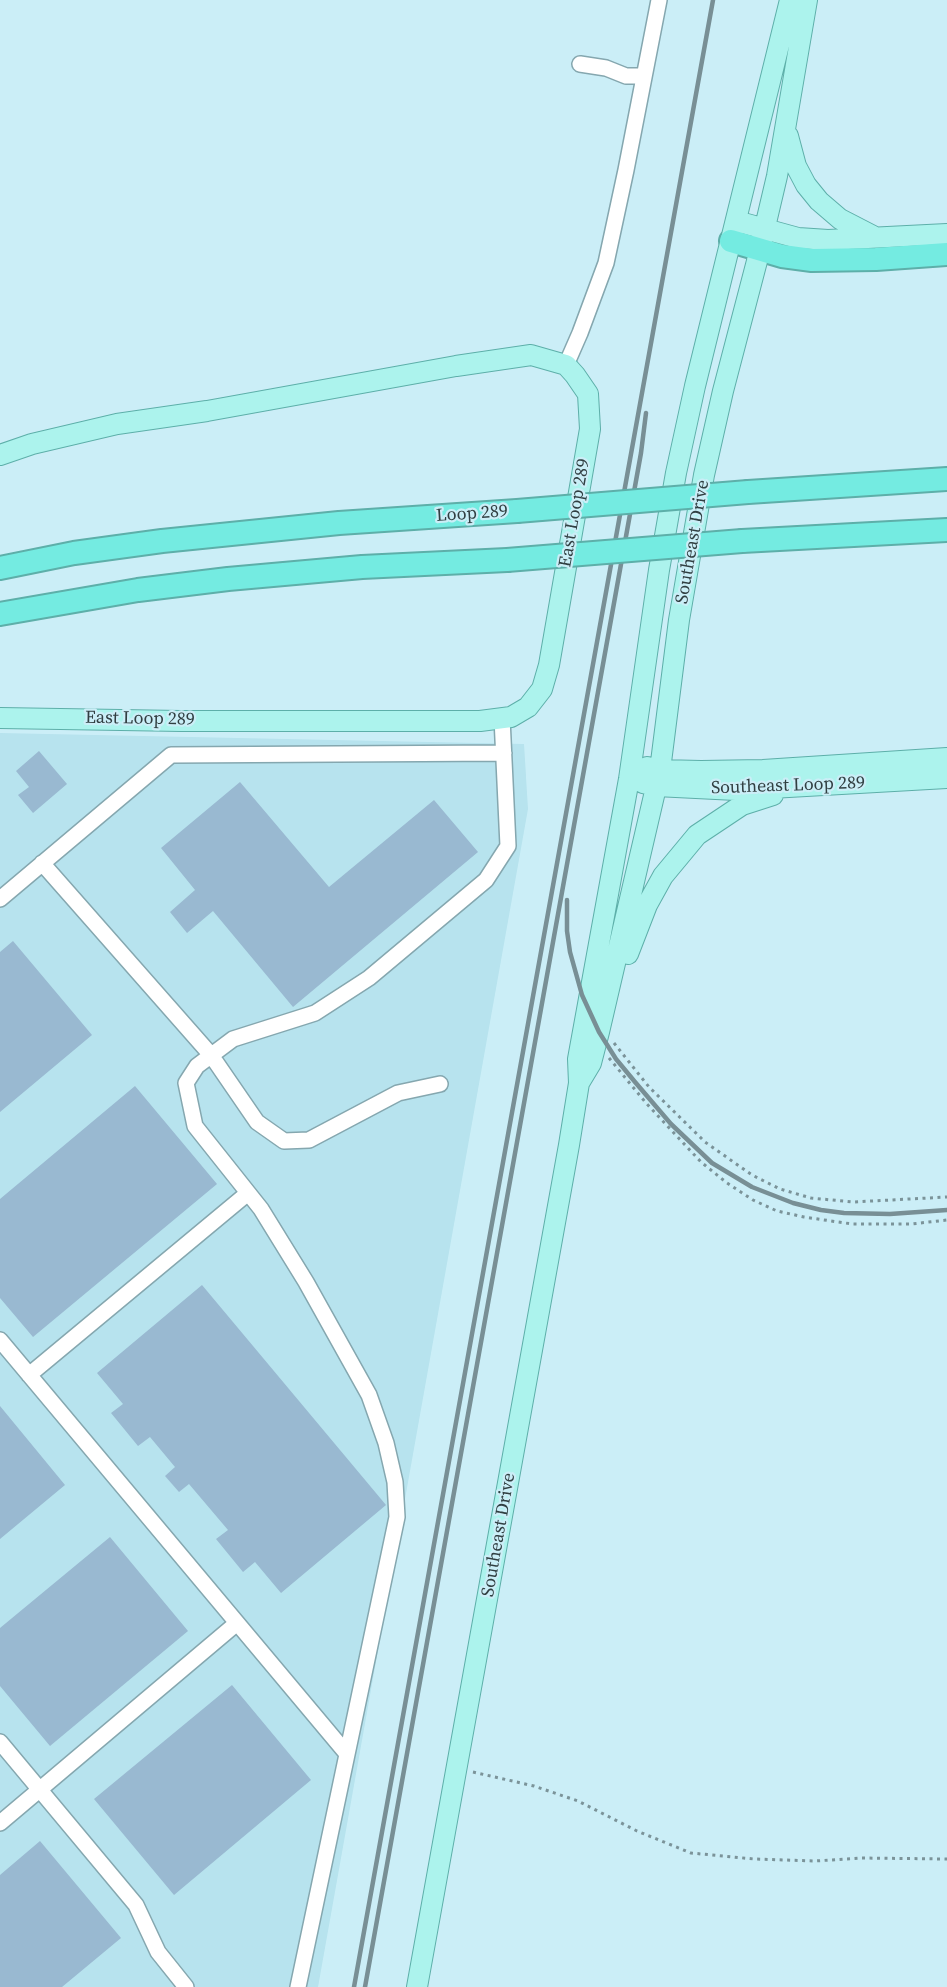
<!DOCTYPE html>
<html>
<head>
<meta charset="utf-8">
<style>
  body { margin:0 }
  canvas { display:block; background:#cbeef7 }
</style>
</head>
<body>
<canvas width="947" height="1987"></canvas>
<script>
const g = document.querySelector('canvas').getContext('2d');
g.lineJoin = 'round';
function fill(path, color) {
  g.fillStyle = color;
  g.fill(path, 'evenodd');
}
function poly(rows) {
  const path = new Path2D();
  for (const r of rows) {
    path.moveTo(r[0], r[1]);
    for (let i = 2; i < r.length; i += 2) path.lineTo(r[i], r[i + 1]);
  }
  return path;
}
function stroke(path, color, width, dash) {
  g.strokeStyle = color;
  g.lineWidth = width;
  g.lineCap = dash ? 'butt' : 'round';
  g.setLineDash(dash || []);
  g.stroke(path);
}
function drawText(font, color, halo, rows, align = 'center') {
  g.font = font + ' "Source Serif 4",serif';
  g.lineWidth = 4.5;
  g.setLineDash([]);
  g.textBaseline = 'middle';
  g.strokeStyle = halo;
  g.fillStyle = color;
  for (const [text, x, y, turn = 0] of rows) {
    g.save();
    g.translate(x, y);
    g.rotate((+turn || 0) * Math.PI / 180);
    g.textAlign = isNaN(turn) ? turn : align;
    if (halo) g.strokeText(text, 0, 0);
    g.fillText(text, 0, 0);
    g.restore();
  }
}
fill(poly([
  [0,733,524,744,528,809,318,1987,0,1987]
]), '#b7e3ee');
fill(poly([
  [39,751,67,784,33,813,18,795,29,787,16,771],
  [240,782,329,887,434,800,478,852,293,1007,213,911,187,933,170,912,195,890,161,848],
  [13,941,92,1035,0,1112,0,952],
  [135,1086,217,1184,33,1337,0,1298,0,1199],
  [202,1285,386,1505,281,1593,255,1562,243,1572,216,1539,228,1530,189,1484,179,1492,165,1476,175,1467,150,1437,138,1446,111,1413,123,1404,97,1373],
  [0,1406,65,1485,0,1539],
  [110,1537,188,1631,50,1746,0,1686,0,1628],
  [232,1685,311,1780,174,1895,94,1799],
  [40,1841,121,1938,62,1987,0,1987,0,1875]
]), '#99b9d1');
const minor = poly([
  [580,64,606,68,626,76,644,76],
  [566,365,580,333,606,263,626,170,659,0],
  [42,863,211,1055,257,1122,284,1141,309,1140,398,1093,440,1084],
  [0,899,171,755,504,753],
  [0,1340,347,1754],
  [29,1375,248,1193],
  [0,1742,136,1905,158,1952,186,1987],
  [0,1823,237,1623],
  [298,1987,397,1517,395,1482,386,1443,369,1395,306,1282,261,1209,195,1126,186,1083,197,1066,233,1039,315,1013,369,978,486,880,508,846,502,718]
]);
const major = poly([
  [788,136,796,166,806,185,819,201,840,219,873,236],
  [736,221,798,238,828,240,947,234],
  [0,455,32,444,117,424,207,411,456,366,531,355,566,365,575,375,588,394,590,429,549,665,542,689,528,707,511,717,480,721,181,721,0,718],
  [647,767,660,770,701,771,763,770,947,758],
  [643,783,656,786,736,790,947,778],
  [628,954,647,905,663,876,697,835,742,805,773,795],
  [579,1083,591,1063,599,1032,660,770,679,620,704,475,723,391,757,261,777,176,807,0],
  [417,1987,569,1145,579,1083,578,1059,629,779,659,570,676,473,695,386,790,0]
]);
const highway = poly([
  [731,241,782,256,812,260,876,259,947,254],
  [748,492,947,479],
  [742,541,947,530],
  [0,568,74,553,162,541,339,523,517,511],
  [0,614,138,590,228,579,362,567,507,560]
]);
stroke(minor, '#85a7af', 18);
stroke(major, '#5dafa9', 22);
stroke(highway, '#5dafa9', 26);
stroke(poly([
  [614,1043,649,1087,705,1142,752,1175,780,1189,811,1198,853,1202,947,1197],
  [609,1058,646,1103,701,1162,727,1183,753,1200,777,1211,804,1217,852,1224,911,1224,947,1220],
  [473,1772,534,1786,578,1801,637,1831,691,1853,754,1859,815,1861,861,1858,947,1859]
]), '#7b9399', 3, [3, 4.5]);
stroke(minor, '#fff', 15);
stroke(major, '#acf3ed', 20);
stroke(highway, '#74ebe1', 22);
stroke(poly([
  [567,900,567,931,570,952,582,995,599,1032,616,1059,635,1082,671,1124,712,1163,752,1187,793,1203,821,1210,844,1213,890,1214,947,1210],
  [354,1987,713,0],
  [365,1987,641,453,646,413]
]), '#788f95', 4.5);
const highwayBridge = poly([
  [517,511,748,492],
  [507,560,742,541]
]);
stroke(highwayBridge, '#5dafa9', 26, []);
stroke(highwayBridge, '#74ebe1', 22);
drawText('18px', '#313f42', '#cbeef7', [
  ["East Loop 289",575,513,-80],
  ["Loop 289",472,514,-4],
  ["Southeast Drive",693,542,-80],
  ["East Loop 289",140,719,1],
  ["Southeast Loop 289",788,786,-2],
  ["Southeast Drive",499,1535,-80]
]);
</script>
</body>
</html>
